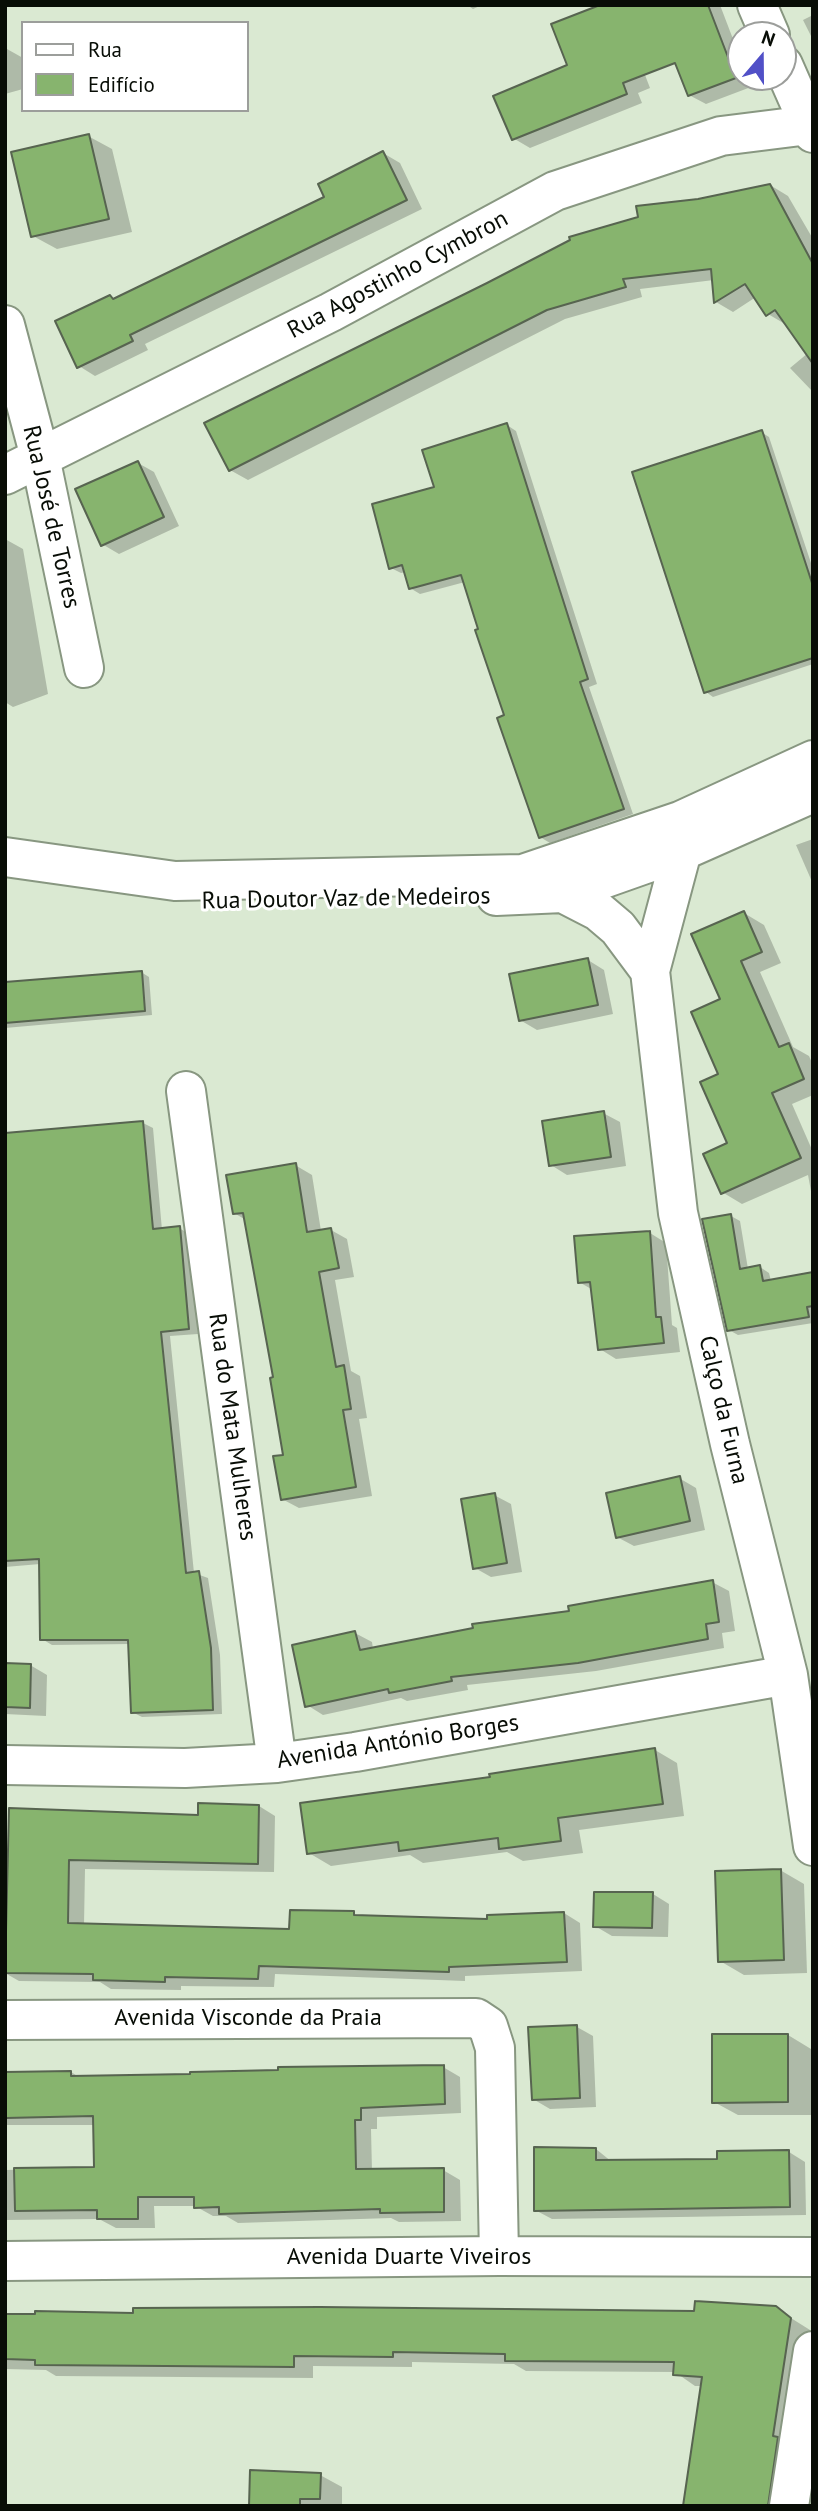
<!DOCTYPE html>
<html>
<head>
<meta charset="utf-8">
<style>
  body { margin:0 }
  #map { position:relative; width:818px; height:2511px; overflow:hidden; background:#dae9d2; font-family:"PT Sans",sans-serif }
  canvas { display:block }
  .frame { position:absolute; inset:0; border:7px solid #080d06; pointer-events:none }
  .legend { position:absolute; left:21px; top:21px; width:228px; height:91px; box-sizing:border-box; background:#fff; border:2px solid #9c9e9b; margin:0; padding:9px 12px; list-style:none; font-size:21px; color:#080d06 }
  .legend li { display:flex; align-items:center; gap:14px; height:35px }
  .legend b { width:35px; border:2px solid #9c9e9b }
  .north { position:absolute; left:727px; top:21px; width:70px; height:70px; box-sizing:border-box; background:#fff; border:2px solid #9c9e9b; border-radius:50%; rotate:20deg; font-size:19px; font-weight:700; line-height:28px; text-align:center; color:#080d06 }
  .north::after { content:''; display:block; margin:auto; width:24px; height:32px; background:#5150c7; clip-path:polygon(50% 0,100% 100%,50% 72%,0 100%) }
</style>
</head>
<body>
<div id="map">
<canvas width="818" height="2511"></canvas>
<div class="frame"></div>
<ul class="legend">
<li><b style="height:9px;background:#fff"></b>Rua</li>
<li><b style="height:19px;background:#87b46e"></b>Edifício</li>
</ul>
<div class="north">N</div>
</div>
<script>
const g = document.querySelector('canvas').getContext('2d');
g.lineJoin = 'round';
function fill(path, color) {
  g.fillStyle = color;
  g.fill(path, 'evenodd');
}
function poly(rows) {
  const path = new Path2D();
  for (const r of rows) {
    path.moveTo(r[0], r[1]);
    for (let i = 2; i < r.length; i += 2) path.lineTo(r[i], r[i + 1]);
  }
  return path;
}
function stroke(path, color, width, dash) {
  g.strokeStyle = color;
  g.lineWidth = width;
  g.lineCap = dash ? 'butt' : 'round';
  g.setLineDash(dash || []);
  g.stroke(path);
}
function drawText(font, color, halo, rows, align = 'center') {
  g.font = font + ' "PT Sans",sans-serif';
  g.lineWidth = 6;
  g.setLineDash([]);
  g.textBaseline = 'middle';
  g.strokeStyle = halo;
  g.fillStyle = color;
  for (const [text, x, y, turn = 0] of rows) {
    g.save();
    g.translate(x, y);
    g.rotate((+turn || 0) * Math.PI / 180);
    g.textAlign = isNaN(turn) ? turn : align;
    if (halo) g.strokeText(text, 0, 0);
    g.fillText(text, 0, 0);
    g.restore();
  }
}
fill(poly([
  [467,5,482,5,473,9],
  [656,5,720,5,741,60,741,77,748,77,751,87,706,104,689,95,678,65,674,63],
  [622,15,650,88,638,93,642,103,530,148,513,138,569,66],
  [813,15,813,40,803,20],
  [7,49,23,58,23,89,5,94],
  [88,136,112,149,132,232,57,249,33,236],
  [383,153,400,163,422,209,145,344,148,350,95,376,79,366,110,297,116,300,327,197],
  [770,185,788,196,813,239,813,392,790,368,808,353,785,324,768,314,756,297,733,312,716,302,714,280,640,289,642,297,565,319,248,480,230,470,698,200],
  [507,425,516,431,597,684,589,687,633,814,550,843,540,837,465,582,420,594,410,588,406,572,401,573,391,568,436,489],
  [761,432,769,437,813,569,813,664,713,697,706,692],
  [138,463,154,472,179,526,119,554,102,544],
  [5,539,23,549,48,694,13,707,5,702],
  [813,839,813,884,796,845],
  [744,913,764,925,781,963,760,972,793,1047,809,1056,813,1065,813,1095,792,1104,813,1152,813,1202,808,1175,742,1204,722,1192,729,1144,721,1074,722,1000],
  [588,960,604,970,613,1014,537,1030,520,1020],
  [141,972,149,977,152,1015,5,1028,5,984],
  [603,1113,620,1122,626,1166,567,1175,551,1165],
  [143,1123,153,1128,162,1230,179,1228,189,1234,198,1334,170,1336,194,1573,208,1578,220,1655,222,1714,142,1717,132,1712,130,1644,52,1645,42,1639,40,1564,5,1567,5,1135],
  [295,1165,312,1175,321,1231,331,1230,347,1239,354,1277,335,1280,351,1371,360,1376,367,1418,359,1419,372,1496,299,1508,282,1499,285,1456,275,1379,246,1220,234,1213],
  [731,1216,740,1221,748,1269,760,1267,769,1273,771,1281,813,1274,813,1323,738,1335,729,1330],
  [650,1233,666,1243,672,1325,677,1328,680,1352,616,1359,600,1349,593,1290,579,1282],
  [679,1478,696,1488,705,1530,634,1546,617,1537],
  [494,1495,511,1504,522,1572,491,1577,475,1568],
  [712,1582,729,1591,735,1631,722,1633,724,1648,596,1671,467,1685,468,1690,407,1701,401,1698,323,1715,307,1705,355,1633,372,1642,373,1649,571,1612],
  [5,1665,30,1665,47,1675,46,1716,5,1714],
  [655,1750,677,1763,684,1816,579,1830,583,1853,523,1861,507,1852,423,1863,410,1855,331,1866,309,1853,492,1779],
  [259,1806,275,1816,274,1872,85,1869,84,1925,291,1931,353,1913,361,1917,489,1921,564,1913,580,1923,582,1971,465,1976,465,1981,275,1974,274,1987,181,1986,181,1990,111,1989,100,1982,19,1981,5,1973,10,1810,200,1817],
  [780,1870,804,1884,807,1973,744,1975,720,1961],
  [653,1894,669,1904,668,1937,612,1936,595,1926],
  [577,2027,593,2036,596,2107,550,2109,533,2099],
  [788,2035,811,2049,812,2115,738,2115,714,2102],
  [443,2067,460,2077,461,2113,377,2117,377,2129,371,2129,372,2171,443,2170,460,2180,461,2221,399,2222,391,2218,238,2223,226,2216,213,2216,195,2206,154,2206,155,2228,116,2228,99,2219,5,2220,5,2170,96,2168,95,2125,5,2125,5,2074,71,2072,79,2077],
  [596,2149,612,2162,719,2161,789,2152,805,2162,806,2215,552,2219,535,2210],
  [775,2308,810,2330,788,2506,685,2506,703,2386,695,2386,675,2372,526,2371,514,2364,412,2362,412,2367,313,2366,313,2378,56,2376,46,2370,5,2369,5,2315,696,2312],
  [320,2475,342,2487,342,2506,251,2506]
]), '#0003');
const building = poly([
  [600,5,708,5,736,78,688,96,675,63,623,83,627,94,512,140,493,96,567,65,551,24,600,5],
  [89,134,109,219,31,237,11,152,89,134],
  [383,151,407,200,130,335,133,341,77,368,55,321,110,295,113,299,324,197,318,184,383,151],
  [770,184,813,264,813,364,775,310,766,316,745,284,714,303,711,269,623,279,626,287,547,310,229,471,204,423,487,283,570,240,569,237,638,217,636,206,698,199,770,184],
  [507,423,588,679,580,682,624,809,539,838,497,718,504,715,475,630,478,629,461,575,409,589,402,565,389,569,372,504,434,487,422,450,507,423],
  [762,430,813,586,813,658,704,693,632,472,762,430],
  [138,461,164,517,101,546,75,489,138,461],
  [744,911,762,952,741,961,779,1047,789,1043,804,1079,772,1093,801,1158,721,1194,703,1154,727,1143,700,1082,718,1074,691,1012,720,999,691,934,744,911],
  [588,958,598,1005,519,1021,509,974,588,958],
  [142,971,145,1011,5,1023,5,982,142,971],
  [604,1111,611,1157,549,1166,542,1121,604,1111],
  [143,1121,153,1229,180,1226,189,1329,161,1332,186,1573,199,1571,211,1648,213,1710,131,1713,128,1640,40,1640,39,1559,5,1561,5,1133,143,1121],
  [296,1163,307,1232,331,1228,339,1268,319,1272,336,1367,344,1365,351,1409,343,1410,356,1487,281,1500,273,1456,283,1455,270,1378,273,1377,243,1213,233,1214,226,1175,296,1163],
  [731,1214,740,1269,760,1265,763,1281,813,1272,813,1306,807,1307,809,1317,727,1331,702,1219,731,1214],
  [650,1231,656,1317,661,1317,664,1343,598,1350,590,1282,578,1283,574,1236,650,1231],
  [680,1476,690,1521,616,1538,606,1493,680,1476],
  [495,1493,507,1563,473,1569,461,1499,495,1493],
  [713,1580,719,1622,706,1624,708,1639,578,1663,451,1677,452,1681,389,1693,388,1689,305,1707,292,1645,355,1631,360,1650,473,1628,472,1624,569,1611,568,1606,713,1580],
  [5,1663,31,1664,30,1708,5,1707,5,1663],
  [655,1748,663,1804,558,1818,561,1841,499,1849,498,1838,399,1851,398,1842,307,1854,300,1803,490,1777,489,1774,655,1748],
  [198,1803,259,1805,258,1864,69,1860,68,1923,289,1929,290,1910,354,1911,354,1915,487,1919,487,1915,564,1912,567,1962,449,1967,449,1972,259,1966,258,1979,165,1977,165,1982,93,1980,93,1974,5,1973,9,1808,198,1815,198,1803],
  [781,1869,784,1960,718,1962,715,1871,781,1869],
  [594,1892,653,1892,652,1928,593,1927,594,1892],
  [577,2025,580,2098,532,2100,528,2027,577,2025],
  [712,2034,788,2034,788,2102,712,2103,712,2034],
  [444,2065,445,2104,361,2108,361,2120,355,2120,356,2169,444,2168,444,2212,380,2213,380,2209,219,2214,219,2207,194,2208,194,2197,138,2197,138,2219,97,2219,97,2210,15,2211,14,2168,94,2167,93,2116,6,2118,5,2072,71,2071,71,2076,190,2074,190,2072,278,2070,278,2067,444,2065],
  [534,2147,596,2148,596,2160,717,2159,717,2151,789,2150,790,2207,534,2211,534,2147],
  [695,2301,776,2306,791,2318,773,2436,778,2437,768,2506,683,2506,702,2377,673,2375,674,2362,505,2361,505,2354,393,2352,393,2357,294,2356,294,2367,35,2365,35,2360,5,2359,5,2314,35,2314,35,2311,133,2313,133,2308,320,2307,694,2311,695,2301],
  [250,2470,321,2473,320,2499,300,2499,300,2506,249,2506,250,2470]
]);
fill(building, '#87b46e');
stroke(building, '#576450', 2);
const minor = poly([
  [757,5,770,35],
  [783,65,813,133],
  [5,325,40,457,84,668],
  [5,475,331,312,555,191,721,136,809,125],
  [682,851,650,971,678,1213,730,1444,788,1675,813,1846],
  [5,857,175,881,523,874,680,821,813,760],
  [563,893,598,911,618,928,650,971],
  [496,896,563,893,682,851,813,793],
  [186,1091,277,1763],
  [5,1765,185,1768,277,1763,355,1752,788,1675],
  [5,2020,476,2018,488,2026,495,2048,499,2256],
  [5,2261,499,2256,813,2257],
  [789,2506,813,2351]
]);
stroke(minor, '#889781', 42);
stroke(minor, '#fff', 38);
drawText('24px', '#080d06', '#fff', [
  ["Rua Agostinho Cymbron",398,275,-28],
  ["Rua José de Torres",51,517,77],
  ["Rua Doutor Vaz de Medeiros",346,899,-1],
  ["Calço da Furna",723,1410,77],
  ["Rua do Mata Mulheres",232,1427,82],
  ["Avenida António Borges",398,1742,-9],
  ["Avenida Visconde da Praia",248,2018],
  ["Avenida Duarte Viveiros",409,2257]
]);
</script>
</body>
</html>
